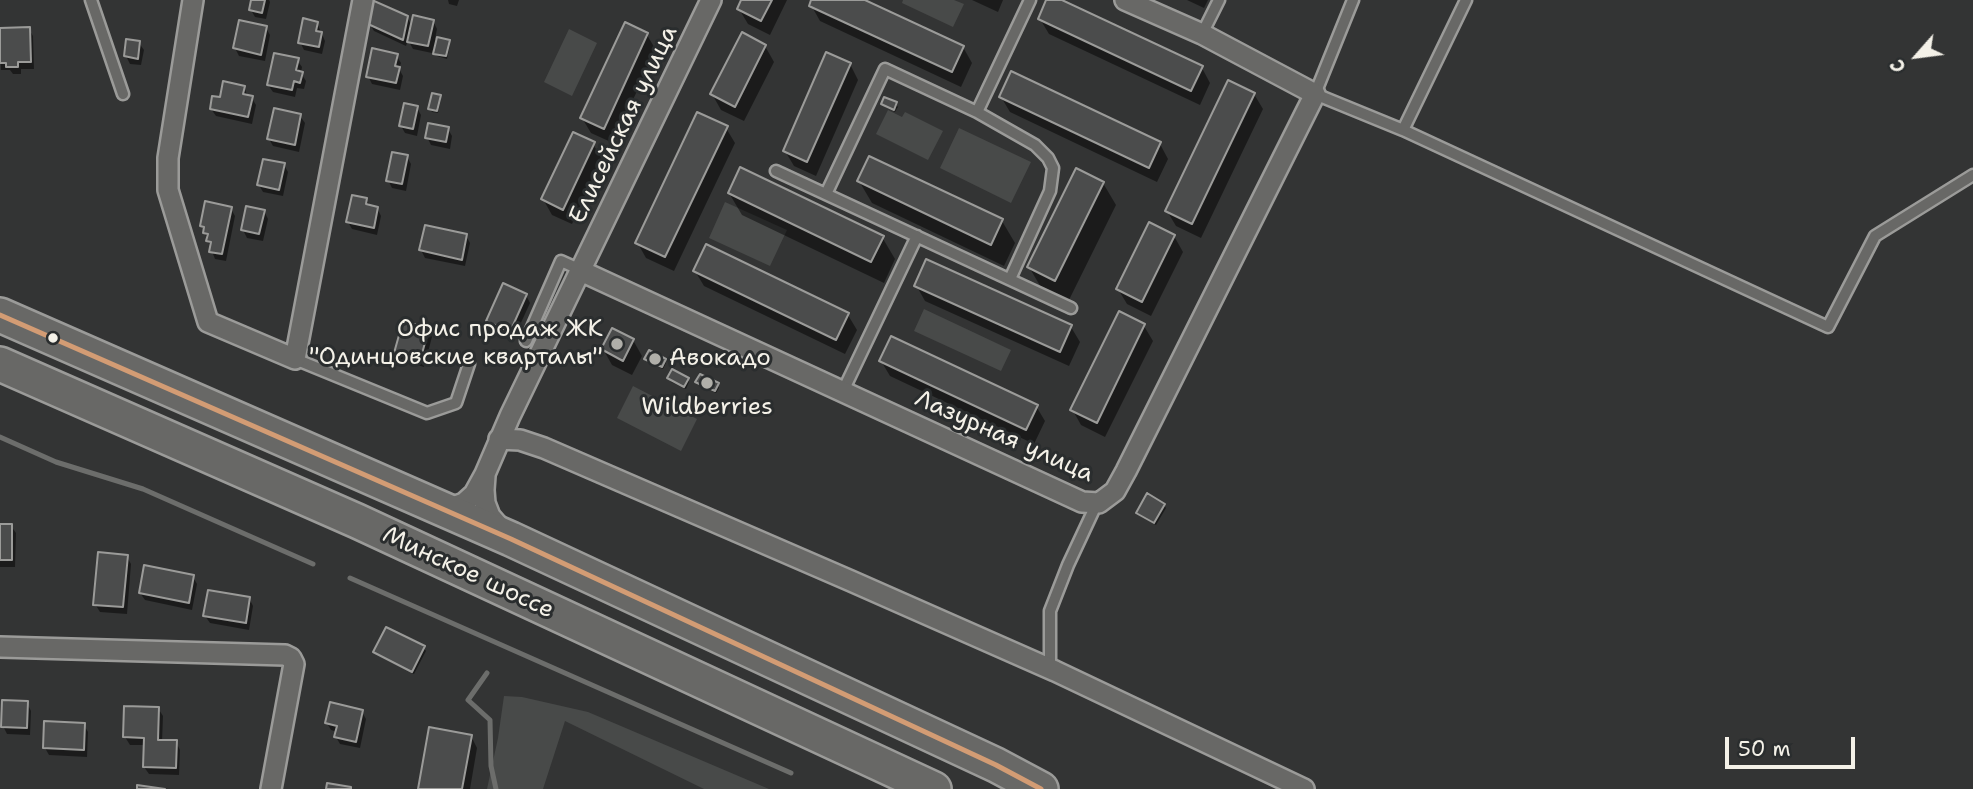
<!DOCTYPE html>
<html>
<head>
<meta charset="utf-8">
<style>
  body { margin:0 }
  #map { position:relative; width:1973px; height:789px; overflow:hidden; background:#333434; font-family:"Shantell Sans",sans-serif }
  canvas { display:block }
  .north { position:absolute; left:1882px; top:21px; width:70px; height:70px; -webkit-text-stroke:5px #2a2d2e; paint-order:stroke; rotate:242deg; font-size:19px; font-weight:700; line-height:28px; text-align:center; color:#f4f1e8 }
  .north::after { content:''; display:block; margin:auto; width:24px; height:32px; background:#f4f1e8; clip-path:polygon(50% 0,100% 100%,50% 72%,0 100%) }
  .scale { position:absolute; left:1725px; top:737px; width:130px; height:32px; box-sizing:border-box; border:4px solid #f4f1e8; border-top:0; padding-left:9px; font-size:21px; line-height:24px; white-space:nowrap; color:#f4f1e8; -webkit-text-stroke:5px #2a2d2e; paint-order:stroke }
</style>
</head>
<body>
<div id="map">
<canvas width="1973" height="789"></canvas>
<div class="north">С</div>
<div class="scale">50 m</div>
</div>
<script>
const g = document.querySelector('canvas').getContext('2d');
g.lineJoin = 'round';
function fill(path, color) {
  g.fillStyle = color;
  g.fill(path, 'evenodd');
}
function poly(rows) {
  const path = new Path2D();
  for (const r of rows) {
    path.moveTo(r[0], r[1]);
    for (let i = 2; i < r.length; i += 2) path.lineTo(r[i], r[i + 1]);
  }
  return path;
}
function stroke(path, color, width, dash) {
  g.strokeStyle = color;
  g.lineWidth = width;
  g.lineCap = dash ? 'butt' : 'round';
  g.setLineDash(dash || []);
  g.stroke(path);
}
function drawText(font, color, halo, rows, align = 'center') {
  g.font = font + ' "Shantell Sans",sans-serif';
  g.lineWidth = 6;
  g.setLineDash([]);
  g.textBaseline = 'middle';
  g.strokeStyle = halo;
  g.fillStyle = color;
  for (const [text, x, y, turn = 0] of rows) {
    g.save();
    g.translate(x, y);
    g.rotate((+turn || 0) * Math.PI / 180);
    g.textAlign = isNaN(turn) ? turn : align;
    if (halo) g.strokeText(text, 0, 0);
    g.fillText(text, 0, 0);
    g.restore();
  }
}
fill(poly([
  [903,0,954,0,964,4,953,27,902,3],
  [569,29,597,43,572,96,544,82],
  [888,110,902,117,905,112,943,131,928,160,876,134],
  [959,128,1031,162,1011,203,940,168],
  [725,202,787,230,770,266,709,238],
  [924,309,1011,350,1001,371,914,331],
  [633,386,697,419,681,451,617,418],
  [504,696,522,697,588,712,769,789,704,789,565,721,543,789,487,789,498,738]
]), '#484a49');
fill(poly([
  [253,0,269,0,270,2,266,19,255,17,251,10],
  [448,0,459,0,457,6,449,4],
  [743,0,787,0,770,35,748,24,739,9],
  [813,0,861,0,963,47,972,63,961,87,820,21,811,5],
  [972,0,1003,0,998,12],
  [1048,0,1058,0,1202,68,1210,83,1200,105,1049,34,1040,19],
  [1187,0,1208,0,1204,8],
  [407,17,412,26,433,21,437,29,435,39,448,42,450,45,447,59,437,56,433,49,432,53,413,49,408,40,406,46,374,31,369,23],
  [317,23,325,41,322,54,304,50,300,42],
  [266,28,270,35,265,61,239,56,235,48],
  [0,29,29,29,33,36,34,69,21,69,21,74,13,74,10,70,1,70],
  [647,35,656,50,613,143,591,133,582,118],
  [139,43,144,50,141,65,130,64,126,56],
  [765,46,774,62,744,121,721,110,712,94],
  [396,55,401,63,399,69,403,76,400,90,372,84,368,76],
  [297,60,302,67,301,73,306,81,304,89,297,88,295,97,273,92,268,85],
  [850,64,858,80,816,176,794,166,785,151],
  [244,87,248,97,251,97,256,105,252,124,216,116,211,109,221,100],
  [1254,94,1263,109,1201,238,1176,226,1167,211],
  [440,96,441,99,438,113,432,112,430,109],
  [1001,97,1160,144,1168,159,1157,182,1010,112],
  [883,104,896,104,898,107,895,112,885,107],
  [417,108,421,115,417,136,405,133,401,126],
  [300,116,305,123,299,152,273,146,269,139],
  [726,128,735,143,674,271,646,258,637,242],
  [448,129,452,136,450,149,431,145,427,137],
  [593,144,602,159,572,224,552,215,543,199],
  [407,157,411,164,406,191,392,188,388,180],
  [284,165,288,172,283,196,263,192,259,185],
  [859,181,1002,221,1015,243,1004,266,872,203],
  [1103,183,1116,205,1068,302,1042,289,1029,267],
  [729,193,882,237,895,259,884,283,742,215],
  [366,199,371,207,377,208,381,216,377,235,352,229,348,222],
  [231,209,235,216,226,261,215,259,202,226],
  [264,211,268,219,263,241,247,238,243,230],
  [466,236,470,243,465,266,425,258,421,250],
  [1174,236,1183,252,1151,316,1127,304,1118,289],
  [695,271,848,315,857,330,845,354,704,286],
  [916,285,1071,327,1080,342,1069,366,925,301],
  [526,295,530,303,514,338,492,328,488,321],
  [1144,326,1153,341,1105,437,1081,425,1072,409],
  [428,329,432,337,424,367,400,360,396,353],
  [633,340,642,356,632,375,612,365,603,349],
  [646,359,665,360,666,363,663,369,648,362],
  [881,361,1036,406,1045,421,1034,444,890,376],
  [669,378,688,379,689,382,686,389,671,382],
  [697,382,717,384,719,388,716,393,699,385],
  [1164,505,1166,508,1156,525,1140,516,1138,513],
  [0,526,11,526,16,533,15,567,0,567],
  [127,557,131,564,127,614,100,612,95,604],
  [193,577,197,584,192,610,145,600,140,593],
  [249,598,253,606,249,630,210,623,205,616],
  [424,648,426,651,414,674,377,655,375,652],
  [27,703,31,711,30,735,7,734,3,726],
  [158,708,163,716,162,742,176,742,180,750,179,775,149,774,144,767,145,745,130,745,125,737],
  [362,712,366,719,360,748,340,744,336,737,337,732,331,730,327,723],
  [84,725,88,732,87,757,49,755,45,748],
  [471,736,477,748,470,789,419,789]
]), '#0007');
stroke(poly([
  [0,437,56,462,143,489,313,564],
  [350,578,791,773],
  [487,673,468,700,490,720,491,766,496,789]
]), '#6c6d6b', 5);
const building = poly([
  [251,0,265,0,262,13,249,10,251,0],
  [372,0,408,16,403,40,368,24,372,0],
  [741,0,772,0,761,21,737,9,741,0],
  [811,0,865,0,964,46,952,72,809,6,811,0],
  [1046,0,1062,0,1203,66,1191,91,1038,19,1046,0],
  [413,15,434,20,428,46,407,42,413,15],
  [303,18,318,22,316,31,322,32,319,47,298,43,303,18],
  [239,20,267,26,261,55,233,48,239,20],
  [625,22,648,33,604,129,580,118,625,22],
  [30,27,31,62,18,62,18,67,6,67,6,63,0,63,0,28,30,27],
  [742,32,766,45,735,107,710,94,742,32],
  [437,37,450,40,446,56,433,54,437,37],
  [126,39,140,41,138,59,124,56,126,39],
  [372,48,398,54,395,66,400,67,396,83,366,77,372,48],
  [826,52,851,63,807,162,783,151,826,52],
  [274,53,299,58,296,70,303,72,300,83,294,81,292,90,267,85,274,53],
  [1011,71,1161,142,1149,168,999,97,1011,71],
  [1228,80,1255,93,1192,224,1165,211,1228,80],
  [223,81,245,86,243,94,253,96,248,117,210,109,212,96,220,97,223,81],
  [432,93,441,95,437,111,428,109,432,93],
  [884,97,897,102,894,110,881,104,884,97],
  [404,103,418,106,413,129,399,126,404,103],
  [274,108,301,114,295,145,267,139,274,108],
  [697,112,728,126,665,257,635,243,697,112],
  [428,123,449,127,446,142,425,138,428,123],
  [573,132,595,142,563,210,541,199,573,132],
  [392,152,408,155,402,184,386,181,392,152],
  [869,156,1003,219,991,245,857,181,869,156],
  [263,159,285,163,279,190,257,185,263,159],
  [740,167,884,236,871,262,728,193,740,167],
  [1076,168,1104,182,1055,281,1027,267,1076,168],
  [352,195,367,198,366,204,378,207,374,228,346,222,352,195],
  [205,201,232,207,222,254,209,252,211,242,206,241,208,234,203,233,204,227,200,226,205,201],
  [246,206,265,210,259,234,241,230,246,206],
  [1149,222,1175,235,1142,302,1116,289,1149,222],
  [425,225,467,234,462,260,419,250,425,225],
  [706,244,849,313,836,340,693,271,706,244],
  [926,259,1072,325,1060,352,914,286,926,259],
  [503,283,527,294,510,332,486,321,503,283],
  [1119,311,1145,324,1097,423,1070,410,1119,311],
  [403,321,429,328,420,361,394,353,403,321],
  [612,328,634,339,623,361,601,349,612,328],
  [891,336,1038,405,1026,430,879,361,891,336],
  [649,350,666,359,662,367,644,359,649,350],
  [672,369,689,378,684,387,667,378,672,369],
  [700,374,719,383,715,391,695,382,700,374],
  [1147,493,1165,504,1154,523,1136,513,1147,493],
  [0,524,12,524,12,560,0,560,0,524],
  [98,552,128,555,123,607,93,605,98,552],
  [144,565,194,575,189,603,139,593,144,565],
  [208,590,250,597,246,623,203,616,208,590],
  [386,627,425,646,412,672,373,652,386,627],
  [2,700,28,701,27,728,1,727,2,700],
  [330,702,363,710,356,742,334,737,337,726,325,723,330,702],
  [124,706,159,707,158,740,177,740,176,768,143,767,144,738,123,737,124,706],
  [44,721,85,723,84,750,43,748,44,721],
  [429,727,472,735,462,789,418,789,429,727],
  [327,783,351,787,351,789,326,789,327,783],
  [137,785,165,789,137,789,137,785]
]);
fill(building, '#4b4c4c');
stroke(building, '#9b9b99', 2);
const lane = poly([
  [91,0,123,94],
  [1353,0,1315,94,1403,130,1828,327,1875,236,1973,175],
  [1202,34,1219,0],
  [977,112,1030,0],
  [1403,130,1466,0],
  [776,171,1071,308],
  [826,194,885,69,977,112,1035,145,1048,158,1053,168,1050,191,1010,279],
  [526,341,561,261,581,270],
  [295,359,427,413,456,403,469,364],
  [843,391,917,236],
  [1050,669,1050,611,1068,565,1097,503]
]);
const street = poly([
  [193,0,168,158,168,190,208,322,295,359,363,0],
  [581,271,1082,502,1099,503,1115,491,1126,471,1315,94,1202,34,1125,0],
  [499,439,520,440,544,448,851,581,1055,671,1304,789],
  [485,476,484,490,485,503,490,516,503,531],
  [443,507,456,506,464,503,474,494,485,474,510,416,711,0],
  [0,647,285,655,291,658,294,664,271,789]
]);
const highway = poly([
  [0,315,511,539,996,765,1041,789],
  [0,364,357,521,934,789]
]);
stroke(lane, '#9b9b99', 15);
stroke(street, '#9b9b99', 24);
stroke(highway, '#9b9b99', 38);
stroke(lane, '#686866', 10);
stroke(street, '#686866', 19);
stroke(highway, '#686866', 33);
stroke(poly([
  [0,315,511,539,996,765,1041,789]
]), '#d39c74', 5);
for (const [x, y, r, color] of [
  [53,338,6,"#f4f1e8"],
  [617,344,7,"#b0afa9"],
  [655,359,7,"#b0afa9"],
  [707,383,7,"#b0afa9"]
]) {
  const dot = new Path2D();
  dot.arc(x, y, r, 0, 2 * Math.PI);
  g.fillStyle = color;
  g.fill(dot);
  stroke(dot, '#2a2d2e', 2.5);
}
drawText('24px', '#f4f1e8', '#2a2d2e', [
  ["Елисейская улица",624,125,-64],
  ["Лазурная улица",1004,437,24],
  ["Минское шоссе",468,573,25]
]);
drawText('24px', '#f4f1e8', '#2a2d2e', [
  ["Офис продаж ЖК",603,330],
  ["\"Одинцовские кварталы\"",603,358],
  ["Авокадо",669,359,"left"],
  ["Wildberries",707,408,"center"]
], 'right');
</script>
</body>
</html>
